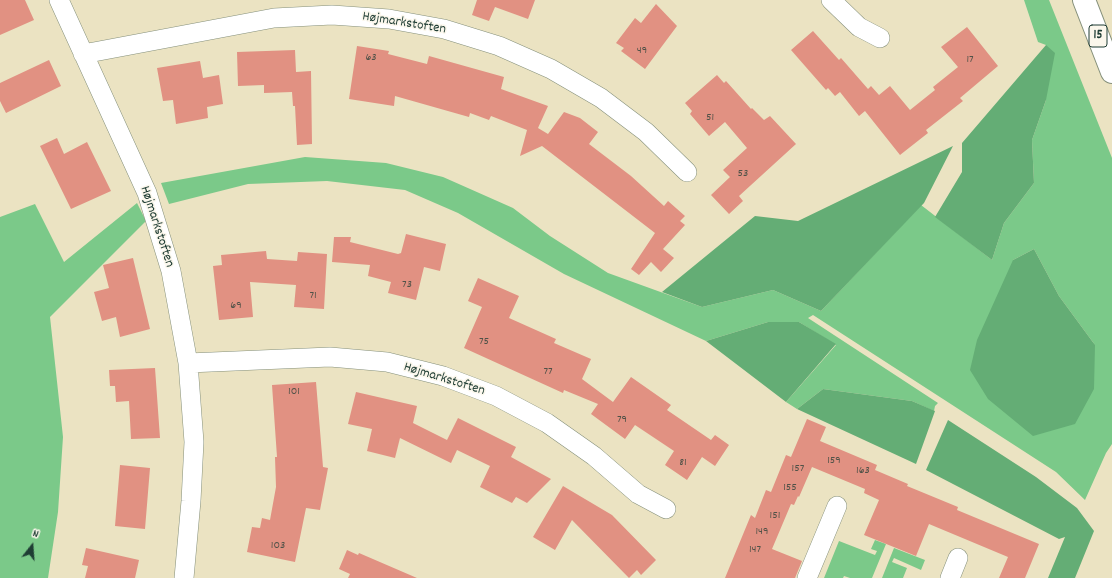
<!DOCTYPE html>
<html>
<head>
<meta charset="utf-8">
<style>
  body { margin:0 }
  #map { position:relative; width:1112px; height:578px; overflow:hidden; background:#ebe3c2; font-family:Dekko,sans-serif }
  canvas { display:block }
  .north { position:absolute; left:12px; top:526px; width:40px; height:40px; -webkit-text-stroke:3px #fbf7ec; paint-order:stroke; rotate:17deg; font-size:11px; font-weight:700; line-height:16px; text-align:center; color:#1f3d34 }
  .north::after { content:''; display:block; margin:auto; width:14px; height:18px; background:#1f3d34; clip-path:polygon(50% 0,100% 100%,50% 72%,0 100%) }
</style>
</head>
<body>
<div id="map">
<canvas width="1112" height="578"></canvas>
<div class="north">N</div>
</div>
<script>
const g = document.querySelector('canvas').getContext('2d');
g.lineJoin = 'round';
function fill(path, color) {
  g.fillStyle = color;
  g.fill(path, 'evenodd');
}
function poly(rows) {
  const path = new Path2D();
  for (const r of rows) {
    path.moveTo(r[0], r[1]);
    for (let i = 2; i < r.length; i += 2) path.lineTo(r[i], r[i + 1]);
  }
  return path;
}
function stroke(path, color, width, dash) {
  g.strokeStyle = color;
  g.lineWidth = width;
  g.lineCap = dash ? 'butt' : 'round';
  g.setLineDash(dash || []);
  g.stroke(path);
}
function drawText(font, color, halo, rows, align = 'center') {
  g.font = font + ' Dekko,sans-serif';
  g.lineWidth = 3;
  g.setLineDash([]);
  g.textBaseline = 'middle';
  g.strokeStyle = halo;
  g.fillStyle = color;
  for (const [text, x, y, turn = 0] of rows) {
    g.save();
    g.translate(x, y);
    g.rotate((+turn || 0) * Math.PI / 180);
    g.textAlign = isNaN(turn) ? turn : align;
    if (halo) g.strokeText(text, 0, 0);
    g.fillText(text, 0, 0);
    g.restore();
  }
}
fill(poly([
  [1024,0,1049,0,1112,158,1112,444,1106,453,1085,500,1056,472,813,315,808,318,938,403,935,406,934,411,912,401,823,389,797,409,786,402,836,345,799,322,768,322,706,341,564,274,458,213,405,190,327,181,248,184,169,204,161,183,305,157,386,163,443,177,513,208,550,236,608,273,702,307,773,290,821,311,921,205,992,260,1004,223,1034,183,1032,140,1046,100,1046,45,1038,42],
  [1034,249,1059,296,1095,345,1013,260],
  [137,203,146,221,50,317,63,437,58,512,48,578,0,578,0,217,35,204,64,262],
  [875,540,886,544,872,578,850,578,844,576,843,578,824,578,839,541,875,555,877,551,871,549],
  [894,548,925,560,921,570,894,558,892,562,907,568,903,578,882,578]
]), '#7bc989');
fill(poly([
  [1046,45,1055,53,1046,100,1032,140,1034,183,1004,223,992,260,935,217,962,172,962,143],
  [953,146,924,203,821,311,773,290,702,307,662,292,755,216,798,221],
  [1034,249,1059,296,1095,345,1094,389,1075,424,1033,436,988,399,970,370,977,340,1013,260],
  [768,322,799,322,836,344,786,402,706,341],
  [823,389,912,401,935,411,916,464,797,409],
  [948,420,1036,477,1077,508,1094,531,1075,578,1048,578,1065,537,1059,539,926,470]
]), '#64ad75');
fill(poly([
  [0,0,25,0,34,20,0,35],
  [477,0,535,0,528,19,495,7,489,21,472,15],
  [656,4,677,26,645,69,621,51,624,48,616,43,635,18,641,23],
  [967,27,998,66,960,98,963,101,926,130,928,133,900,155,865,111,859,116,840,92,835,96,828,88,826,90,791,50,813,31,839,60,841,58,868,89,871,86,879,95,890,86,910,110,935,90,933,87,958,67,941,47],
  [357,46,389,51,388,54,427,64,429,56,504,77,501,89,548,106,538,128,548,134,564,112,580,118,598,132,589,144,631,176,664,206,668,201,685,216,680,221,685,225,663,249,674,258,661,272,651,262,639,275,631,269,655,233,542,146,520,156,527,130,491,116,489,120,470,113,469,117,395,96,394,106,349,99],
  [295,50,296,72,311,71,312,144,297,145,295,106,293,106,292,92,264,93,264,85,238,86,237,52],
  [49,60,61,86,6,113,0,101,0,83],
  [200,61,203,78,219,75,223,104,207,107,208,118,176,124,173,100,163,101,157,68],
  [717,75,724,83,726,81,751,109,752,108,764,120,770,116,796,144,739,196,743,201,729,214,711,195,730,177,723,170,747,148,725,122,709,136,690,114,692,111,685,103],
  [57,138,64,154,87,142,111,191,71,209,40,146],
  [406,234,446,244,440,271,424,267,416,300,388,293,391,282,368,276,370,265,332,262,334,237,351,237,350,242,398,254,401,253],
  [266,251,267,259,297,261,298,252,327,254,324,309,294,307,296,285,250,282,253,317,219,320,213,266,222,265,221,255],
  [133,258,150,329,120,337,116,317,102,321,94,292,109,288,103,265],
  [478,278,519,296,509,318,556,339,554,343,591,359,582,379,613,402,631,377,671,405,667,410,711,440,715,435,729,445,715,466,702,457,687,480,665,465,674,451,635,425,625,439,591,414,598,404,564,390,563,393,464,348,482,307,468,301],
  [155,368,160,438,131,439,129,401,116,402,115,386,110,386,109,370],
  [316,382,323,467,328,468,320,510,306,508,295,562,247,552,252,527,260,528,262,518,270,520,276,487,275,457,277,457,272,385],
  [356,392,417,406,413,423,447,440,458,418,516,447,511,457,551,479,527,503,516,497,512,503,480,487,490,466,457,450,451,463,400,438,395,458,367,451,372,429,348,424],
  [807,419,826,427,820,441,877,465,875,470,908,484,907,486,958,507,957,510,1039,544,1025,578,999,578,1008,557,929,524,916,556,864,535,879,500,864,493,865,489,812,467,799,497,798,496,794,505,791,504,772,549,802,561,795,578,725,578,751,515,755,518,766,490,771,492,786,455,791,457],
  [120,465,150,468,145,529,115,526],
  [563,486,612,515,656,560,641,575,637,570,629,578,572,520,555,550,533,537],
  [86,548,139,560,135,578,85,578,88,566,82,565],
  [347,550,358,555,359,553,417,578,348,578,350,574,339,569]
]), '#e19182');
const minor = poly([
  [59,0,147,193,171,271,188,363,194,442,191,501,184,578],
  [831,0,859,27,880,38],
  [83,54,274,18,332,15,389,19,444,29,499,46,551,69,601,98,646,132,687,172],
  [188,363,330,357,387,362,443,376,496,396,547,423,594,456,638,494,666,509],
  [807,578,837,506],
  [950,578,958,558]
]);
const motorway = poly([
  [1084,0,1112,72]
]);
stroke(minor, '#85907b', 20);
stroke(motorway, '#85907b', 24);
stroke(minor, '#fff', 19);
stroke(motorway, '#fff', 22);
drawText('12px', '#505248', null, [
  ["49",642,51],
  ["63",371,58],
  ["17",970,60],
  ["51",710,118],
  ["53",743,174],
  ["73",407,285],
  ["71",313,296],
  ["69",236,306],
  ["75",484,342],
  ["77",548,372],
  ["101",294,392],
  ["79",622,420],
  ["159",834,461],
  ["81",683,463],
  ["157",798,469],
  ["163",863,471],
  ["155",790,488],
  ["151",775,516],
  ["149",762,532],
  ["103",278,546],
  ["147",755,550]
]);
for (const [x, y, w] of [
  [1098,36,18]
]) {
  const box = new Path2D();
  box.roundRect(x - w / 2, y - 11, w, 22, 3);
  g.fillStyle = '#fbf7ec';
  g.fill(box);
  stroke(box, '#1f3d34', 1);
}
drawText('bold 13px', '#1f3d34', null, [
  ["15",1098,36]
]);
drawText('14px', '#1f3d34', '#fbf7ec', [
  ["Højmarkstoften",404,24,9],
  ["Højmarkstoften",156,227,72],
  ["Højmarkstoften",444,380,17]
]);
</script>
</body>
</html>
